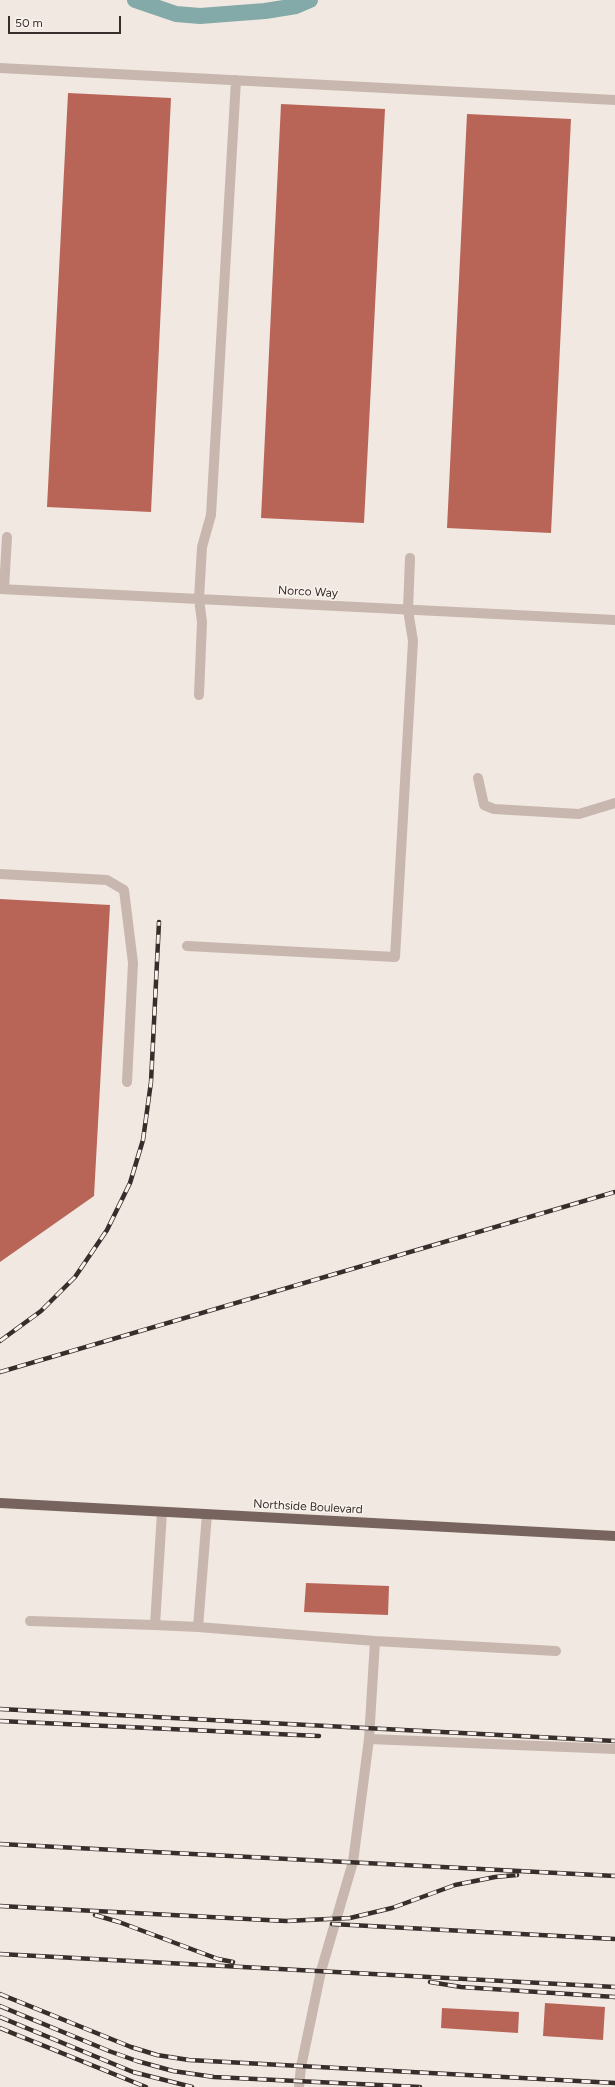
<!DOCTYPE html>
<html>
<head>
<meta charset="utf-8">
<style>
  body { margin:0 }
  #map { position:relative; width:615px; height:2087px; overflow:hidden; background:#f1e8e1; font-family:Figtree,sans-serif }
  canvas { display:block }
  .scale { position:absolute; left:8px; top:16px; width:113px; height:18px; box-sizing:border-box; border:2px solid #372e2b; border-top:0; padding-left:5px; font-size:12px; line-height:14px; white-space:nowrap; color:#372e2b; -webkit-text-stroke:3px #f9f2ed; paint-order:stroke }
</style>
</head>
<body>
<div id="map">
<canvas width="615" height="2087"></canvas>
<div class="scale">50 m</div>
</div>
<script>
const g = document.querySelector('canvas').getContext('2d');
g.lineJoin = 'round';
function poly(rows) {
  const path = new Path2D();
  for (const r of rows) {
    path.moveTo(r[0], r[1]);
    for (let i = 2; i < r.length; i += 2) path.lineTo(r[i], r[i + 1]);
  }
  return path;
}
function stroke(path, color, width, dash) {
  g.strokeStyle = color;
  g.lineWidth = width;
  g.lineCap = dash ? 'butt' : 'round';
  g.setLineDash(dash || []);
  g.stroke(path);
}
function fill(path, color) {
  g.fillStyle = color;
  g.fill(path, 'evenodd');
}
function drawText(font, color, halo, rows, align = 'center') {
  g.font = font + ' Figtree,sans-serif';
  g.lineWidth = 3;
  g.setLineDash([]);
  g.textBaseline = 'middle';
  g.strokeStyle = halo;
  g.fillStyle = color;
  for (const [text, x, y, turn = 0] of rows) {
    g.save();
    g.translate(x, y);
    g.rotate((+turn || 0) * Math.PI / 180);
    g.textAlign = isNaN(turn) ? turn : align;
    if (halo) g.strokeText(text, 0, 0);
    g.fillText(text, 0, 0);
    g.restore();
  }
}
stroke(poly([
  [135,0,176,14,200,16,265,11,296,6,310,0]
]), '#83aaa8', 16);
fill(poly([
  [68,93,171,98,151,512,47,507],
  [281,104,385,109,364,523,261,518],
  [467,114,571,119,551,533,447,528],
  [0,899,110,905,94,1196,0,1262],
  [306,1583,389,1586,388,1615,304,1612],
  [545,2003,605,2007,603,2040,543,2036],
  [442,2008,519,2012,518,2033,441,2028]
]), '#b86558');
stroke(poly([
  [0,68,615,100],
  [0,589,615,620],
  [4,589,7,537],
  [199,695,202,622,199,599,202,547,211,515,236,80],
  [478,778,484,805,494,809,579,814,615,803],
  [0,874,107,880,124,890,133,963,127,1082],
  [187,946,395,957,413,641,408,610,410,558],
  [162,1512,155,1625,198,1627],
  [207,1514,198,1627,375,1641,556,1651],
  [30,1621,155,1625],
  [375,1641,369,1739,615,1749],
  [299,2087,301,2067,321,1971,353,1862,369,1739]
]), '#c8b7ae', 10);
stroke(poly([
  [0,1503,615,1536]
]), '#77645f', 10);
const rail = poly([
  [0,1341,41,1311,75,1277,107,1230,130,1183,143,1140,151,1082,159,922],
  [0,1372,615,1192],
  [0,1709,615,1741],
  [0,1721,319,1736],
  [0,1844,615,1876],
  [0,1906,286,1921,350,1918,392,1908,455,1885,495,1877,517,1875],
  [95,1915,119,1922,218,1959,233,1962],
  [332,1924,615,1939],
  [0,1954,615,1987],
  [430,1982,461,1987,615,1997],
  [0,1994,131,2047,157,2055,189,2060,615,2083],
  [0,2006,109,2051,137,2061,173,2071,214,2077,420,2087],
  [0,2017,133,2072,192,2087],
  [0,2028,146,2087]
]);
stroke(rail, '#372e2b', 4.5);
stroke(rail, '#f9f2ed', 3, [9]);
drawText('12px', '#372e2b', '#f9f2ed', [
  ["Norco Way",308,592,3],
  ["Northside Boulevard",308,1507,3]
]);
</script>
</body>
</html>
